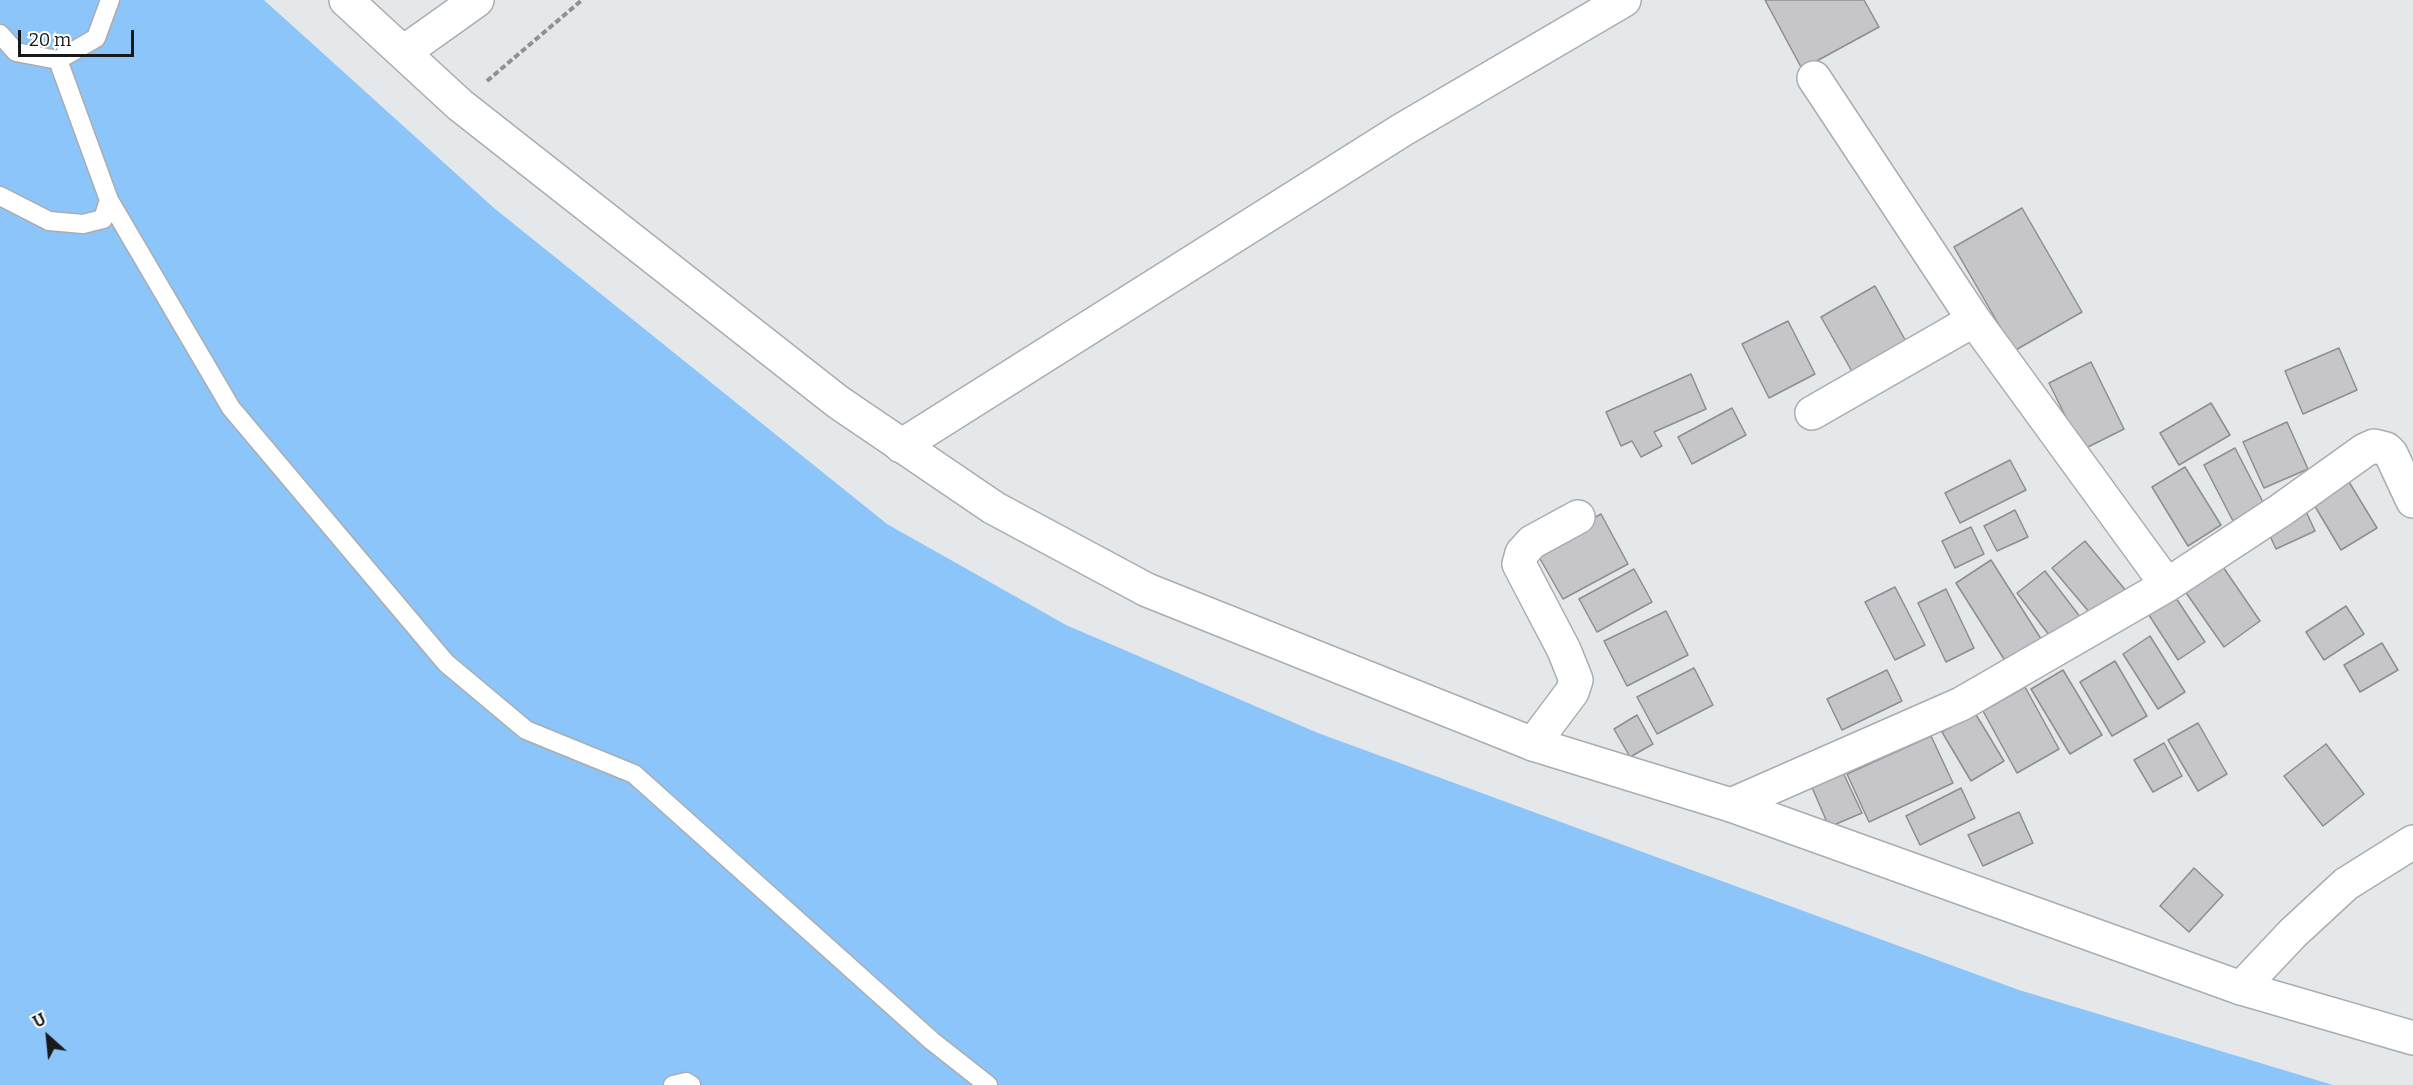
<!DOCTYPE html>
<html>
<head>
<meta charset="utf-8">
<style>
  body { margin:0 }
  #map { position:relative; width:2413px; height:1085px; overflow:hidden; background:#e4e8eb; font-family:Bitter,serif }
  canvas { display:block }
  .north { position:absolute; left:18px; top:1007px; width:60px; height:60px; -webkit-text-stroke:4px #fff; paint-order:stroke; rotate:333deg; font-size:16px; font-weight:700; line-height:24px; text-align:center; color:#18191a }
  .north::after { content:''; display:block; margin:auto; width:21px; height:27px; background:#18191a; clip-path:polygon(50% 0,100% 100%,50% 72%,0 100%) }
  .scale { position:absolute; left:18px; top:30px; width:116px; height:27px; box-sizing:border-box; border:3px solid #18191a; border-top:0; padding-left:8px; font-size:18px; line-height:21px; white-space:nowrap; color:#18191a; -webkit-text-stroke:4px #fff; paint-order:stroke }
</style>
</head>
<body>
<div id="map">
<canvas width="2413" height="1085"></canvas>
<div class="north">U</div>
<div class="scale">20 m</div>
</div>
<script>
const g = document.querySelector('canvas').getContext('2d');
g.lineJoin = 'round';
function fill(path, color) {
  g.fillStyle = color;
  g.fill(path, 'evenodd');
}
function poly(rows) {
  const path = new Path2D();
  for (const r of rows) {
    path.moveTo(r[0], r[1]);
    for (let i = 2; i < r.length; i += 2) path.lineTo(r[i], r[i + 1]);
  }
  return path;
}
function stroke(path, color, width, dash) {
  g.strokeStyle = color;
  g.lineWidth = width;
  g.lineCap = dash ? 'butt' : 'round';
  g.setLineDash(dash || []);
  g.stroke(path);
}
fill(poly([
  [0,0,264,0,494,208,887,524,1066,625,1318,733,2019,990,2333,1085,0,1085]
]), '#8cc5f9');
const building = poly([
  [1765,0,1864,0,1879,27,1802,69,1765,0],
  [2022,208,2082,312,2014,351,1954,247,2022,208],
  [1875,286,1908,345,1854,375,1821,317,1875,286],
  [1788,321,1815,374,1769,398,1742,344,1788,321],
  [2339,348,2357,390,2303,414,2285,371,2339,348],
  [2091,362,2124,429,2082,450,2049,383,2091,362],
  [1691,374,1706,409,1654,432,1662,446,1641,457,1632,441,1621,446,1606,412,1691,374],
  [2211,403,2230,435,2179,465,2160,433,2211,403],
  [1732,408,1746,435,1692,464,1678,437,1732,408],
  [2287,422,2308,469,2264,488,2243,442,2287,422],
  [2235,448,2264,504,2233,521,2204,465,2235,448],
  [2010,460,2026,490,1960,523,1945,493,2010,460],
  [2185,467,2221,525,2188,546,2152,487,2185,467],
  [2346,477,2377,528,2341,550,2310,498,2346,477],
  [2304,507,2315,531,2276,549,2265,525,2304,507],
  [2015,510,2028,537,1997,551,1984,526,2015,510],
  [1601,514,1628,564,1563,599,1535,550,1601,514],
  [1971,527,1984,554,1955,568,1942,541,1971,527],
  [2085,541,2127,592,2095,619,2052,568,2085,541],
  [1991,560,2045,645,2009,667,1956,583,1991,560],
  [2219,561,2260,621,2224,647,2182,587,2219,561],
  [1634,569,1652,602,1597,632,1579,599,1634,569],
  [2045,571,2084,622,2056,644,2017,593,2045,571],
  [1895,587,1925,645,1895,660,1865,602,1895,587],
  [1946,589,1974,648,1946,662,1918,603,1946,589],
  [2174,595,2205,642,2178,660,2147,612,2174,595],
  [2346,606,2364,634,2324,660,2306,632,2346,606],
  [1666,611,1688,655,1627,686,1604,641,1666,611],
  [2150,636,2185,692,2158,709,2123,654,2150,636],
  [2382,643,2398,670,2360,692,2344,665,2382,643],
  [2115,661,2147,716,2112,736,2080,682,2115,661],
  [1694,668,1713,705,1657,734,1637,697,1694,668],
  [1887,670,1902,701,1842,730,1827,699,1887,670],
  [2063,670,2102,735,2070,754,2031,689,2063,670],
  [2025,687,2059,749,2017,773,1983,711,2025,687],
  [1975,713,2004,761,1971,781,1942,732,1975,713],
  [1637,715,1653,744,1630,757,1614,729,1637,715],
  [2198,723,2227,774,2198,791,2168,740,2198,723],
  [1931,736,1953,783,1869,822,1847,774,1931,736],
  [2164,743,2182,776,2153,792,2134,760,2164,743],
  [2326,744,2364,794,2323,826,2284,776,2326,744],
  [1839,764,1862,813,1829,827,1808,778,1839,764],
  [1961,788,1975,818,1920,845,1906,816,1961,788],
  [2019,812,2033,843,1983,866,1968,835,2019,812],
  [2194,868,2223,895,2189,932,2160,906,2194,868]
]);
fill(building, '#c5c5ca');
stroke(building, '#8e8e92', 1.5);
const service = poly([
  [0,34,16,52,58,60,96,38,110,0],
  [0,196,49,221,83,224,103,219,109,200,58,60],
  [109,200,231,408,446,663,526,730,634,774,932,1041,988,1085],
  [673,1085,686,1082,691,1085]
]);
const minor = poly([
  [404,52,477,0],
  [1814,78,1974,320,2167,585],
  [1812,413,1974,320],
  [901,446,1402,130,1624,0],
  [1533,744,1572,692,1576,680,1564,650,1519,564,1522,553,1532,542,1578,517],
  [1731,805,1961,704,2167,585,2281,510,2365,450,2374,446,2386,449,2391,454,2413,501],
  [2241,988,2293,933,2346,884,2413,842]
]);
const tertiary = poly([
  [346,0,460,105,838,402,994,508,1147,590,1533,744,1731,805,2241,988,2413,1038]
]);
stroke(service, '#aaadb0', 21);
stroke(minor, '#aaadb0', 36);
stroke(tertiary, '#aaadb0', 36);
stroke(poly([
  [487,81,582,0]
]), '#8f9194', 4, [6, 3]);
stroke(service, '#fff', 18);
stroke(minor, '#fff', 33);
stroke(tertiary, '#fff', 33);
</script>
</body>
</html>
